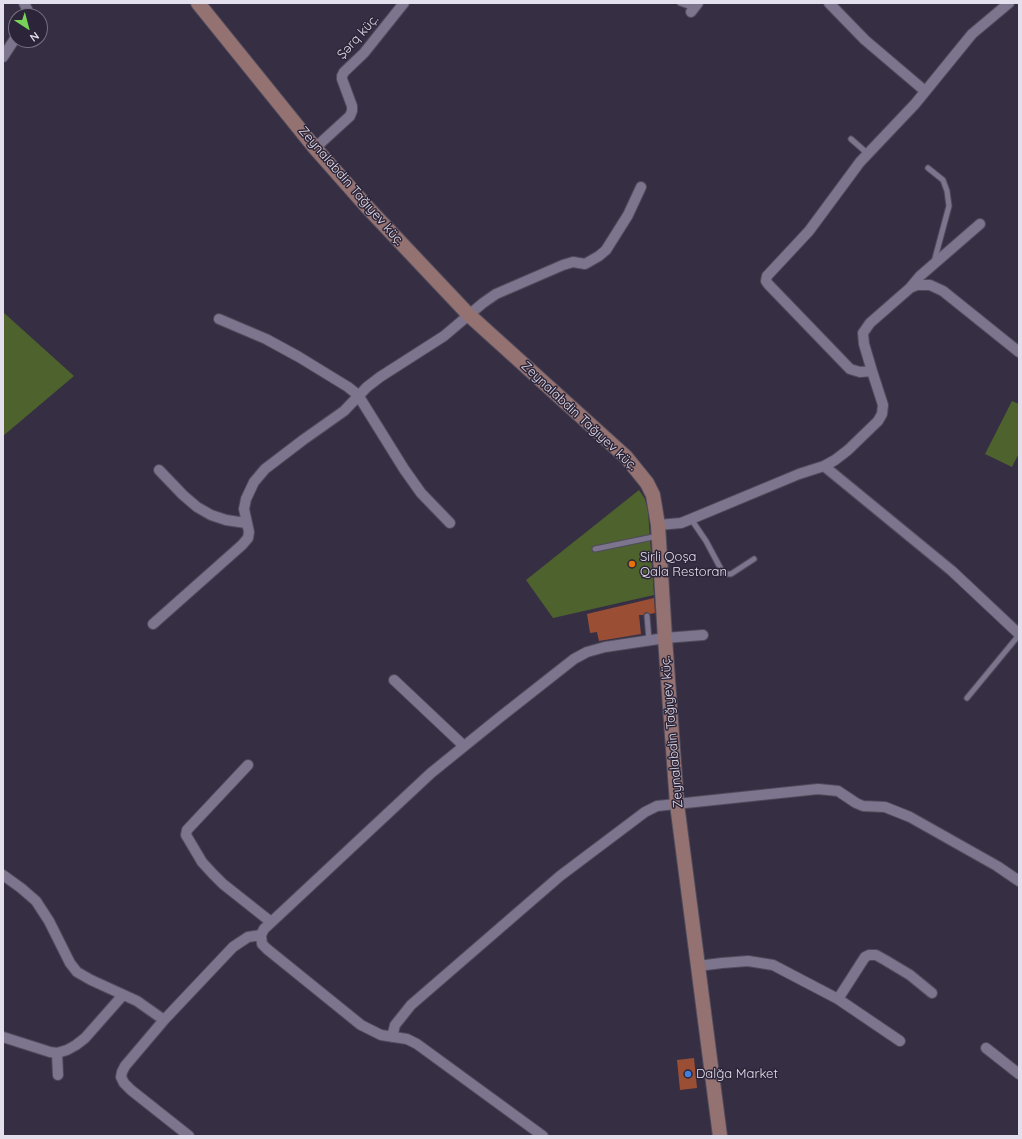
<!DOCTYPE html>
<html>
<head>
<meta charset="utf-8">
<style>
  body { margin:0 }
  #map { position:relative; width:1022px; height:1139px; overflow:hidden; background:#362f44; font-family:Quicksand,sans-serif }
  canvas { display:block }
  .frame { position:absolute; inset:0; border:4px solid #e3dfec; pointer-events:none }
  .north { position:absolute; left:8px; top:8px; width:40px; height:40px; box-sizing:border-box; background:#2c2539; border:1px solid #756f81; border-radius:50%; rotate:144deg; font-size:11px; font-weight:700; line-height:16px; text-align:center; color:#e3dfec }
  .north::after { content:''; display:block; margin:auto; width:14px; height:18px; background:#78d158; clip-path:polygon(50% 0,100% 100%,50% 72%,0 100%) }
</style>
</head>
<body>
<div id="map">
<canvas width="1022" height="1139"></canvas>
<div class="frame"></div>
<div class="north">N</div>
</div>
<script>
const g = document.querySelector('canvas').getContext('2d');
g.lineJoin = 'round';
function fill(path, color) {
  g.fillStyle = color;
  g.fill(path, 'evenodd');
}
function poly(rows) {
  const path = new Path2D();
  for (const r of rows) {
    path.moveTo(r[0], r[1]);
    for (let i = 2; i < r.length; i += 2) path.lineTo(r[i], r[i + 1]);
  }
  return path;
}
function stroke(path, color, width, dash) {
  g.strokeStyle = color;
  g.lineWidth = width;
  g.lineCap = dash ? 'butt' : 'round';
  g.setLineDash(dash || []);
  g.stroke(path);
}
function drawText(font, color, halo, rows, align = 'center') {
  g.font = font + ' Quicksand,sans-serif';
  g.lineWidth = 3;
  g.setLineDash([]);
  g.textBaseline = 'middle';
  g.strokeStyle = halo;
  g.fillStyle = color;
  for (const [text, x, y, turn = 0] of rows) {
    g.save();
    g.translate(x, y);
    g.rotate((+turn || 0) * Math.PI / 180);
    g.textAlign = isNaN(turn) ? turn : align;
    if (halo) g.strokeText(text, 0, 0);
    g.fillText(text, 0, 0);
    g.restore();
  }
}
fill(poly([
  [3,312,74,376,3,436],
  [1012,401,1019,404,1019,453,1012,467,985,454],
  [639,490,645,499,648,511,654,595,553,618,526,580]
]), '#4d622c');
fill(poly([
  [654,598,655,613,650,614,646,612,643,615,639,615,641,634,599,641,597,632,590,633,587,614],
  [694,1058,697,1088,680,1090,677,1060]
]), '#9a4f35');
const lane = poly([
  [680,3,694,8],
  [851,139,867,153],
  [928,168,943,180,947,191,949,206,934,262],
  [691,519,706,541,722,571,727,574,731,574,754,559],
  [595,549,658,536],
  [647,616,649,640],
  [967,698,1019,635]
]);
const street = poly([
  [24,3,27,9,27,16],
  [829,3,865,40,925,91],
  [691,12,698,3],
  [3,57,16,37],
  [315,148,350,116,352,111,352,106,342,79,342,76,344,72,364,53,404,3],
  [910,288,920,276,980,224],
  [219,319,266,339,299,357,348,387,358,395,404,469,421,493,450,523],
  [872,371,864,344,863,333,870,323,910,288,917,285,930,285,943,291,1019,352],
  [824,466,952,571,1019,634],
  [159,470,183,495,197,507,211,515,226,520,246,523],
  [658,525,681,523,691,519,799,474,824,466,835,460,848,450,878,421,882,414,883,405,872,371,860,372,850,369,768,284,766,281,767,276,809,231,860,162,915,104,972,34,1009,3],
  [153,624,242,545,248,538,249,532,244,509,246,499,254,482,265,469,303,440,344,411,367,387,380,377,444,336,483,303,496,294,563,265,573,262,585,264,599,256,606,250,628,215,641,187],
  [394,680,464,746],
  [248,765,187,830,186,835,202,862,212,873,223,884,271,922],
  [3,875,21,888,36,901,49,921,70,963,77,972,91,980,137,1001,164,1020],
  [698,966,722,963,748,961,773,965,838,999,900,1041],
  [838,999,865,957,869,955,876,955,885,960,910,975,932,993],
  [3,1037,50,1052,57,1053,67,1050,76,1045,85,1038,123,995],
  [392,1037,395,1025,411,1005,560,876,645,812,657,806,818,789,838,791,856,803,863,806,885,807,910,817,997,866,1019,881],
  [986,1048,1019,1074],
  [57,1053,58,1075],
  [189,1136,131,1090,124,1083,121,1077,122,1072,125,1066,164,1020,233,947,248,937,261,935],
  [543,1136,417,1044,407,1039,381,1035,361,1025,267,949,262,944,261,935,264,929,431,773,499,718,574,659,587,652,605,647,665,638,703,635]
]);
const secondary = poly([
  [198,3,315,148,368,208,469,315,626,457,647,483,653,495,658,525,665,638,677,804,720,1136]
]);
stroke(lane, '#504b5c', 7);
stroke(street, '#504b5c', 12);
stroke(secondary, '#504b5c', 16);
stroke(lane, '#7c758d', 5);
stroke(street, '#7c758d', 10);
stroke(secondary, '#947271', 14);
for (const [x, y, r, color] of [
  [632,564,4,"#e8710a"],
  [688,1074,4,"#3f7fe0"]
]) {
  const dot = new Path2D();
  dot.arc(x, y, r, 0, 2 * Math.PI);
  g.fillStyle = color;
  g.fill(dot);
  stroke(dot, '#2c2539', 1.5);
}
drawText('13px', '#e3dfec', '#2c2539', [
  ["Şərq küç.",358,37,-48],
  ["Zeynalabdin Tağıyev küç.",351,186,49],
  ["Zeynalabdin Tağıyev küç.",579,416,43],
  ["Zeynalabdin Tağıyev küç.",672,732,-95]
]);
drawText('13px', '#e3dfec', '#2c2539', [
  ["Sirli Qoşa",640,557],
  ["Qala Restoran",640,572],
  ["Dalğa Market",696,1074]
], 'left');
</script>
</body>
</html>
